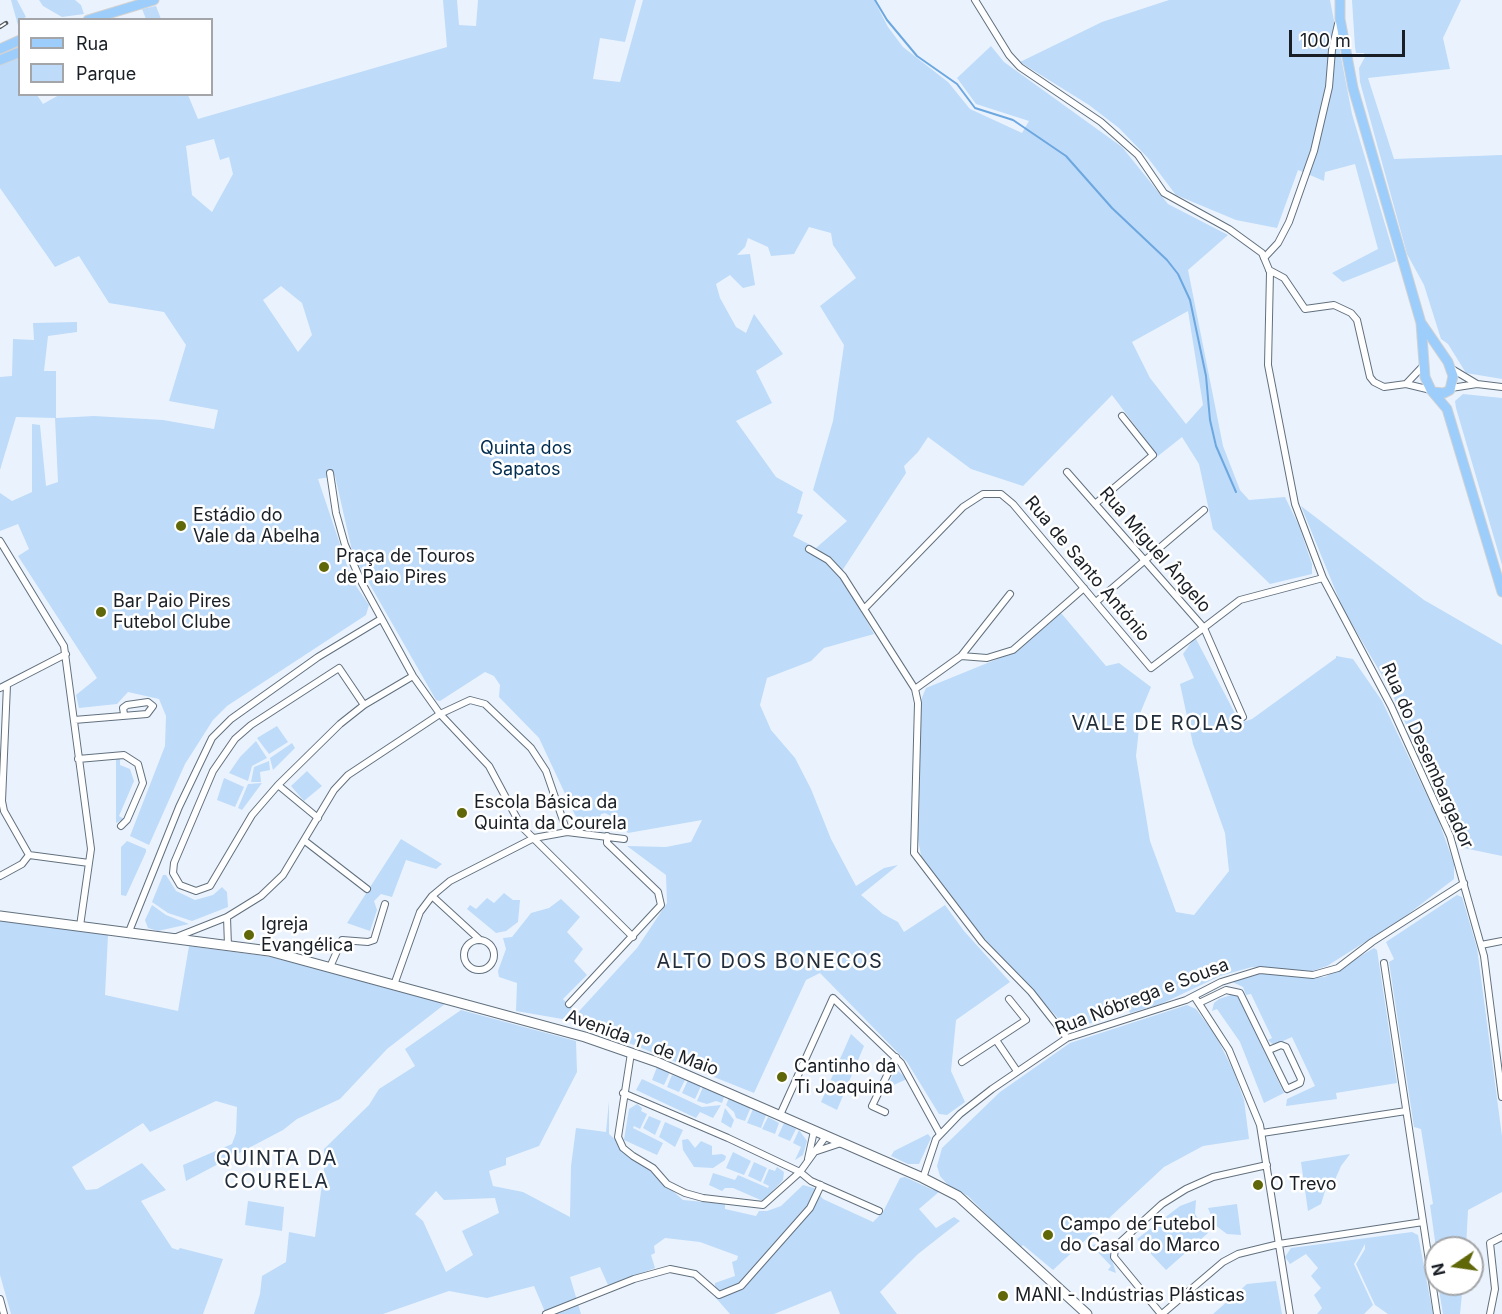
<!DOCTYPE html>
<html>
<head>
<meta charset="utf-8">
<style>
  body { margin:0 }
  #map { position:relative; width:1502px; height:1314px; overflow:hidden; background:#eaf3fd; font-family:Inter,sans-serif }
  canvas { display:block }
  .legend { position:absolute; left:18px; top:18px; width:195px; height:78px; box-sizing:border-box; background:#fff; border:2px solid #a3a5a8; margin:0; padding:8px 10px; list-style:none; font-size:18px; color:#191f25 }
  .legend li { display:flex; align-items:center; gap:12px; height:30px }
  .legend b { width:30px; border:2px solid #a3a5a8 }
  .north { position:absolute; left:1424px; top:1236px; width:60px; height:60px; box-sizing:border-box; background:#fff; border:2px solid #a3a5a8; border-radius:50%; rotate:257deg; font-size:16px; font-weight:700; line-height:24px; text-align:center; color:#191f25 }
  .north::after { content:''; display:block; margin:auto; width:21px; height:27px; background:#5f6708; clip-path:polygon(50% 0,100% 100%,50% 72%,0 100%) }
  .scale { position:absolute; left:1289px; top:30px; width:116px; height:27px; box-sizing:border-box; border:3px solid #191f25; border-top:0; padding-left:8px; font-size:18px; line-height:21px; white-space:nowrap; color:#191f25; -webkit-text-stroke:4px #fff; paint-order:stroke }
</style>
</head>
<body>
<div id="map">
<canvas width="1502" height="1314"></canvas>
<ul class="legend">
<li><b style="height:8px;background:#9dcdfa"></b>Rua</li>
<li><b style="height:16px;background:#bedbf9"></b>Parque</li>
</ul>
<div class="north">N</div>
<div class="scale">100 m</div>
</div>
<script>
const g = document.querySelector('canvas').getContext('2d');
g.lineJoin = 'round';
function fill(path, color) {
  g.fillStyle = color;
  g.fill(path, 'evenodd');
}
function poly(rows) {
  const path = new Path2D();
  for (const r of rows) {
    if (r.length === 3) {
      path.moveTo(r[0] + r[2], r[1]);
      path.arc(r[0], r[1], r[2], 0, 2 * Math.PI);
      continue;
    }
    path.moveTo(r[0], r[1]);
    for (let i = 2; i < r.length; i += 2) path.lineTo(r[i], r[i + 1]);
  }
  return path;
}
function stroke(path, color, width, dash) {
  g.strokeStyle = color;
  g.lineWidth = width;
  g.lineCap = dash ? 'butt' : 'round';
  g.setLineDash(dash || []);
  g.stroke(path);
}
function drawText(font, color, halo, rows, align = 'center') {
  g.font = font + ' Inter,sans-serif';
  g.lineWidth = 5;
  g.setLineDash([]);
  g.textBaseline = 'middle';
  g.strokeStyle = halo;
  g.fillStyle = color;
  for (const [text, x, y, turn = 0] of rows) {
    g.save();
    g.translate(x, y);
    g.rotate((+turn || 0) * Math.PI / 180);
    g.textAlign = isNaN(turn) ? turn : align;
    if (halo) g.strokeText(text, 0, 0);
    g.fillText(text, 0, 0);
    g.restore();
  }
}
fill(poly([
  [11,0,17,0,26,17,20,20,19,29],
  [39,0,75,0,81,5,84,14,62,17,43,6],
  [443,0,457,0,459,25,476,26,478,0,636,0,625,42,600,38,593,79,620,82,643,0,874,0,888,27,903,47,948,82,970,109,1022,133,1029,121,976,104,957,78,991,46,1004,62,1122,147,1168,204,1228,235,1188,270,1223,446,1240,490,1249,500,1285,497,1299,526,1312,564,1312,574,1270,584,1213,529,1199,464,1182,437,1158,456,1112,395,1023,486,971,469,928,437,918,452,904,466,906,473,840,574,874,634,824,648,811,661,767,678,760,705,771,730,795,758,811,789,831,839,856,886,884,868,898,865,861,895,883,914,898,922,904,932,945,905,964,931,1010,982,956,1020,951,1071,965,1102,947,1115,939,1114,907,1062,820,973,806,980,754,1093,571,1020,637,948,667,903,666,875,627,846,666,847,691,842,702,820,628,833,611,816,605,813,601,814,598,822,580,820,575,815,539,738,499,697,500,685,494,676,485,672,440,701,436,700,353,555,335,476,318,479,352,580,369,605,366,615,227,706,213,720,185,764,149,845,130,836,165,746,166,716,159,699,128,692,117,704,79,708,76,695,97,678,18,556,29,549,18,524,0,531,0,493,12,501,32,492,32,424,40,425,46,486,58,482,55,418,16,417,0,470,0,377,12,376,13,339,34,340,33,323,77,322,77,332,48,336,44,371,56,371,56,418,94,416,163,420,214,429,218,410,169,401,186,345,164,312,109,303,79,256,55,267,0,188,0,64,19,56,20,94,37,95,43,104,59,95,188,95,198,119,447,47],
  [214,139,220,160,229,157,233,174,212,212,192,195,186,146],
  [809,227,831,233,833,245,856,278,820,306,844,345,833,421,813,490,847,521,816,548,793,536,803,515,797,513,803,492,776,477,736,421,772,403,756,371,783,354,754,314,746,333,736,327,720,298,716,284,730,275,743,288,755,285,750,254,737,255,745,247,748,238,768,247,771,256,794,254],
  [281,286,302,303,312,335,298,352,263,300],
  [1188,311,1203,405,1186,424,1150,378,1132,342],
  [1169,0,1330,0,1352,114,1396,261,1343,282,1332,273,1378,249,1355,164,1325,172,1324,181,1298,170,1277,228,1236,220,1176,195,1148,158,1119,128,1089,105,1020,62,1102,22],
  [1352,0,1461,0,1443,38,1450,69,1368,78,1394,159,1502,155,1502,379,1466,373,1448,344,1441,339,1424,285,1407,254,1360,82,1359,68,1365,57,1364,53,1356,53,1355,47],
  [156,6,161,19,146,19,142,9],
  [1463,394,1502,398,1502,565,1456,408,1455,401],
  [1301,506,1424,600,1502,645,1502,856,1459,847,1460,832,1450,822,1390,689,1343,609],
  [1061,613,1106,666,1119,663,1151,687,1141,711,1136,756,1150,841,1176,912,1194,915,1229,871,1225,833,1193,744,1180,684,1194,678,1183,654,1195,637,1240,723,1252,719,1336,658,1336,656,1353,659,1382,701,1438,819,1454,864,1454,879,1403,918,1327,966,1312,971,1252,967,1220,976,1161,1004,1130,1013,1126,1004,1101,1020,1069,1030,982,936,922,861,917,834,921,700,926,688,1012,653],
  [277,726,288,742,269,754,257,738],
  [256,741,267,758,252,766,248,781,229,773,240,757],
  [292,743,295,748,273,770,270,758],
  [116,759,120,759,120,765,130,769,134,781,119,816,124,819,116,823],
  [269,761,270,770,260,772,261,782,251,782,254,767],
  [307,771,322,786,304,801,291,786],
  [224,778,244,787,235,807,217,800],
  [262,783,242,810,238,808,248,784],
  [401,839,442,864,436,869,406,860,392,897,381,894,374,901,377,910,370,931,347,923],
  [127,841,146,849,146,852,126,896,121,895,121,847],
  [163,875,166,875,176,891,195,900,213,895,222,887,227,892,228,907,192,921,168,913,152,902],
  [504,893,513,900,520,900,518,922,506,931,496,933,467,909,470,905,476,909,487,898,494,903],
  [1457,895,1462,897,1477,948,1502,1136,1502,1192,1468,1210,1466,1248,1436,1248,1430,1205,1433,1204,1421,1129,1414,1127,1389,962,1394,959,1386,942],
  [561,899,580,917,567,932,583,949,574,961,587,975,563,999,576,1013,568,1020,516,1011,517,983,499,977,498,971,506,949,503,938,512,937,531,913,549,908],
  [152,905,166,915,189,924,158,931,148,928,145,920],
  [0,921,108,935,105,995,178,1011,189,946,272,957,445,1004,387,1049,340,1099,297,1119,283,1130,186,1181,183,1165,232,1144,236,1133,237,1107,216,1101,150,1132,143,1123,72,1167,86,1190,97,1189,142,1163,166,1190,141,1201,172,1248,178,1250,180,1248,223,1259,203,1314,11,1314,0,1275],
  [1374,948,1377,950,1397,1083,1336,1093,1337,1099,1286,1106,1287,1099,1315,1086,1292,1037,1274,1045,1270,1042,1268,1040,1272,1038,1251,994,1246,995,1243,987,1228,980,1262,973,1308,978,1325,977],
  [1234,994,1238,997,1284,1093,1264,1103,1240,1042,1217,1009,1212,1011,1214,1003,1219,999],
  [1187,1005,1196,1009,1216,1036,1234,1072,1244,1100,1249,1139,1203,1146,1164,1167,1053,1270,1023,1245,1020,1248,968,1196,948,1185,940,1176,937,1166,942,1148,1000,1092,1070,1043],
  [461,1010,576,1041,577,1072,539,1146,506,1158,506,1165,489,1171,493,1186,523,1192,570,1217,571,1166,576,1128,606,1132,609,1101,609,1134,683,1200,725,1204,725,1209,756,1216,759,1211,767,1211,781,1206,803,1185,814,1188,823,1199,873,1222,883,1212,900,1178,905,1177,933,1190,935,1187,940,1191,919,1209,936,1228,954,1217,960,1221,918,1254,880,1292,897,1314,840,1314,831,1291,774,1314,730,1314,715,1297,715,1283,735,1276,732,1262,737,1260,738,1256,700,1242,665,1238,654,1246,655,1253,651,1255,655,1268,608,1285,600,1267,570,1277,581,1314,546,1314,534,1286,487,1298,449,1291,383,1314,254,1314,260,1294,262,1276,286,1262,289,1232,315,1237,325,1161,324,1149,369,1105,379,1089,415,1066,405,1049],
  [436,1191,444,1200,495,1198,499,1213,462,1231,473,1255,446,1272,423,1221,415,1214],
  [851,1034,864,1046,837,1110,821,1102],
  [657,1067,670,1072,664,1085,652,1080],
  [898,1071,907,1079,887,1088,894,1072],
  [672,1075,685,1080,679,1092,667,1087],
  [642,1079,702,1107,721,1105,713,1118,700,1112,696,1118,636,1090],
  [688,1080,701,1086,695,1099,682,1093],
  [703,1087,724,1097,722,1103,716,1101,707,1104,697,1101],
  [729,1098,751,1107,745,1121,736,1118,734,1112,726,1105],
  [637,1104,642,1108,641,1111,647,1114,640,1129,634,1126,633,1128,663,1143,657,1155,624,1140,629,1109],
  [725,1108,734,1120,731,1128,721,1122],
  [753,1109,766,1115,761,1128,747,1123],
  [649,1116,661,1121,655,1135,643,1128],
  [768,1117,779,1123,775,1134,762,1129],
  [665,1122,683,1130,675,1147,659,1137],
  [784,1123,796,1129,790,1141,778,1136],
  [799,1130,807,1141,803,1155,795,1160,801,1147,793,1143],
  [928,1134,931,1138,919,1164,908,1164,891,1156,894,1151],
  [688,1139,695,1148,701,1141,712,1146,712,1155,722,1154,726,1156,725,1160,713,1168,694,1167,683,1150,682,1140],
  [733,1152,751,1161,744,1175,726,1168],
  [1350,1154,1341,1166,1334,1182,1326,1188,1321,1204,1308,1211,1301,1162],
  [754,1162,767,1168,761,1182,748,1176],
  [777,1167,784,1172,783,1180,763,1201,733,1188,725,1188,722,1191,709,1185,713,1173,735,1180,738,1175,768,1188,769,1186,763,1183,769,1169,775,1171],
  [1196,1200,1195,1214,1208,1233,1166,1270,1137,1239,1180,1206],
  [248,1201,284,1207,282,1231,245,1225],
  [1237,1204,1241,1235,1227,1234,1215,1225,1208,1208],
  [1412,1232,1418,1235,1433,1314,1388,1314,1375,1305,1356,1264,1365,1249,1365,1244,1354,1264,1373,1305,1364,1314,1317,1314,1322,1308,1314,1295,1321,1288,1311,1276,1318,1268,1306,1254,1290,1264,1285,1257,1291,1248],
  [1097,1244,1109,1250,1116,1273,1108,1270,1111,1266,1091,1245],
  [1276,1281,1282,1314,1213,1314,1247,1284],
  [1438,1284,1463,1284,1460,1314,1443,1314]
]), '#bedbf9');
stroke(poly([
  [875,0,887,20,917,56,957,84,975,108,1013,120,1066,156,1112,208,1167,260,1178,274,1190,300,1206,376,1210,420,1216,446,1236,492]
]), '#6da7e0', 2);
const street = poly([
  [975,0,1009,55,1020,67,1101,122,1138,155,1164,193,1229,229,1262,253,1270,272,1268,365,1295,504,1323,578,1391,706,1450,836,1484,956,1502,1097],
  [1264,258,1278,243,1289,222,1314,151,1329,87,1332,50,1338,24],
  [1269,270,1284,278,1305,309,1334,305,1351,313,1357,320,1370,377,1374,382,1384,387,1406,384,1431,390],
  [1452,369,1477,384],
  [1406,384,1423,366],
  [1451,388,1477,384,1502,387],
  [1067,472,1204,628,1243,717],
  [330,473,336,513,345,545,362,583,413,676,440,714,489,766,521,826,633,937],
  [1095,504,1153,455,1122,416],
  [0,541,64,646,91,849,80,926],
  [809,549,828,560,843,576,915,689,918,703,914,853,982,942,1031,992,1067,1038],
  [1096,602,1204,510],
  [864,609,963,507,983,494,1001,494,1013,504,1151,668,1240,600,1323,578],
  [961,656,1010,594],
  [7,685,2,801,4,811,29,855,89,863],
  [0,688,66,654],
  [915,689,961,656,987,658,1013,650,1084,588],
  [364,705,339,668,251,725,235,739,213,771,174,863,173,873,180,885,196,891,210,886,252,815,278,785,340,724,364,705,413,676],
  [74,720,147,714,153,706,148,702,127,705,123,708,124,714],
  [78,759,124,755,138,764,143,783,127,820,121,826],
  [278,785,318,818],
  [305,841,367,889],
  [0,876,22,864,29,855],
  [432,896,480,940],
  [227,917,228,946],
  [128,934,179,807,212,738,231,719,318,657,381,619],
  [174,938,227,917,261,896,283,875,334,790,348,775,440,714,470,700,485,704,531,748,546,771,567,832],
  [479,955,15],
  [1481,945,1502,941],
  [1384,963,1437,1314],
  [330,967,342,940,368,942,374,940,385,904],
  [394,985,420,912,432,896,450,881,534,838,567,832,624,839],
  [1194,996,1229,1050,1260,1125,1290,1314],
  [1199,1003,1226,990,1240,993,1287,1089,1300,1083,1301,1079,1286,1047,1281,1045,1269,1050],
  [569,1004,661,905,658,892,607,843,607,836],
  [996,1040,1017,1071],
  [631,1053,618,1137,623,1148,633,1156,653,1168,667,1184,685,1193,703,1198,763,1205,800,1172,826,1136],
  [962,1062,1026,1020,1009,999],
  [623,1093,728,1138,800,1172,811,1181,879,1211],
  [885,1112,872,1106,896,1057],
  [780,1115,833,998,901,1063,940,1134],
  [1262,1133,1406,1111],
  [817,1151,841,1143],
  [808,1159,814,1131],
  [923,1178,936,1139,960,1114,992,1089,1067,1038,1186,1000,1221,982,1260,970,1313,975,1338,968,1372,942,1464,883],
  [0,1299,4,1314],
  [546,1314,634,1279,670,1269,695,1274,719,1295,741,1286,810,1208,821,1185],
  [1161,1314,1114,1257,1115,1247,1162,1204,1186,1189,1213,1177,1267,1165],
  [1162,1314,1223,1262,1238,1254,1279,1244,1423,1222],
  [1490,1314,1495,1289,1490,1243,1502,1237]
]);
const secondary = poly([
  [0,916,269,951,585,1037,657,1062,923,1178,958,1196,1087,1314]
]);
const primary = poly([
  [1340,0,1340,19,1353,88,1421,323,1425,377,1431,390,1447,409,1502,592],
  [88,20,154,0],
  [0,49,20,40],
  [0,60,20,52],
  [1422,324,1448,362,1453,376,1450,390,1444,393,1433,392]
]);
stroke(street, '#62707e', 8);
stroke(secondary, '#62707e', 11);
stroke(primary, '#d1d2d3', 11);
stroke(street, '#fff', 6);
stroke(secondary, '#fff', 9);
stroke(primary, '#9dcdfa', 9);
const rail = poly([
  [0,27,6,23]
]);
stroke(rail, '#52585f', 4.5);
stroke(rail, '#fff', 2, [7]);
for (const [x, y, r, color] of [
  [181,526,6,"#5f6708"],
  [324,567,6,"#5f6708"],
  [101,612,6,"#5f6708"],
  [462,813,6,"#5f6708"],
  [249,935,6,"#5f6708"],
  [782,1077,6,"#5f6708"],
  [1258,1185,6,"#5f6708"],
  [1048,1235,6,"#5f6708"],
  [1003,1296,6,"#5f6708"]
]) {
  const dot = new Path2D();
  dot.arc(x, y, r, 0, 2 * Math.PI);
  g.fillStyle = color;
  g.fill(dot);
  stroke(dot, '#fff', 2);
}
drawText('18px', '#002d51', '#fff', [
  ["Quinta dos",526,449],
  ["Sapatos",526,470]
]);
drawText('18px', '#191f25', '#fff', [
  ["Estádio do",193,516],
  ["Vale da Abelha",193,537],
  ["Praça de Touros",336,557],
  ["de Paio Pires",336,578],
  ["Bar Paio Pires",113,602],
  ["Futebol Clube",113,623],
  ["Escola Básica da",474,803],
  ["Quinta da Courela",474,824],
  ["Igreja",261,925],
  ["Evangélica",261,946],
  ["Cantinho da",794,1067],
  ["Ti Joaquina",794,1088],
  ["O Trevo",1270,1185],
  ["Campo de Futebol",1060,1225],
  ["do Casal do Marco",1060,1246],
  ["MANI - Indústrias Plásticas",1015,1296]
], 'left');
drawText('18px', '#191f25', '#fff', [
  ["Rua Miguel Ângelo",1155,550,49],
  ["Rua de Santo António",1087,569,50],
  ["Rua do Desembargador",1427,756,66],
  ["Rua Nóbrega e Sousa",1142,997,-21],
  ["Avenida 1º de Maio",642,1043,20]
]);
g.letterSpacing = '1.5px';
drawText('20px', '#222e3b', '#fff', [
  ["VALE DE ROLAS",1158,724],
  ["ALTO DOS BONECOS",770,962],
  ["QUINTA DA",277,1159],
  ["COURELA",277,1182]
]);
g.letterSpacing = '0px';
</script>
</body>
</html>
